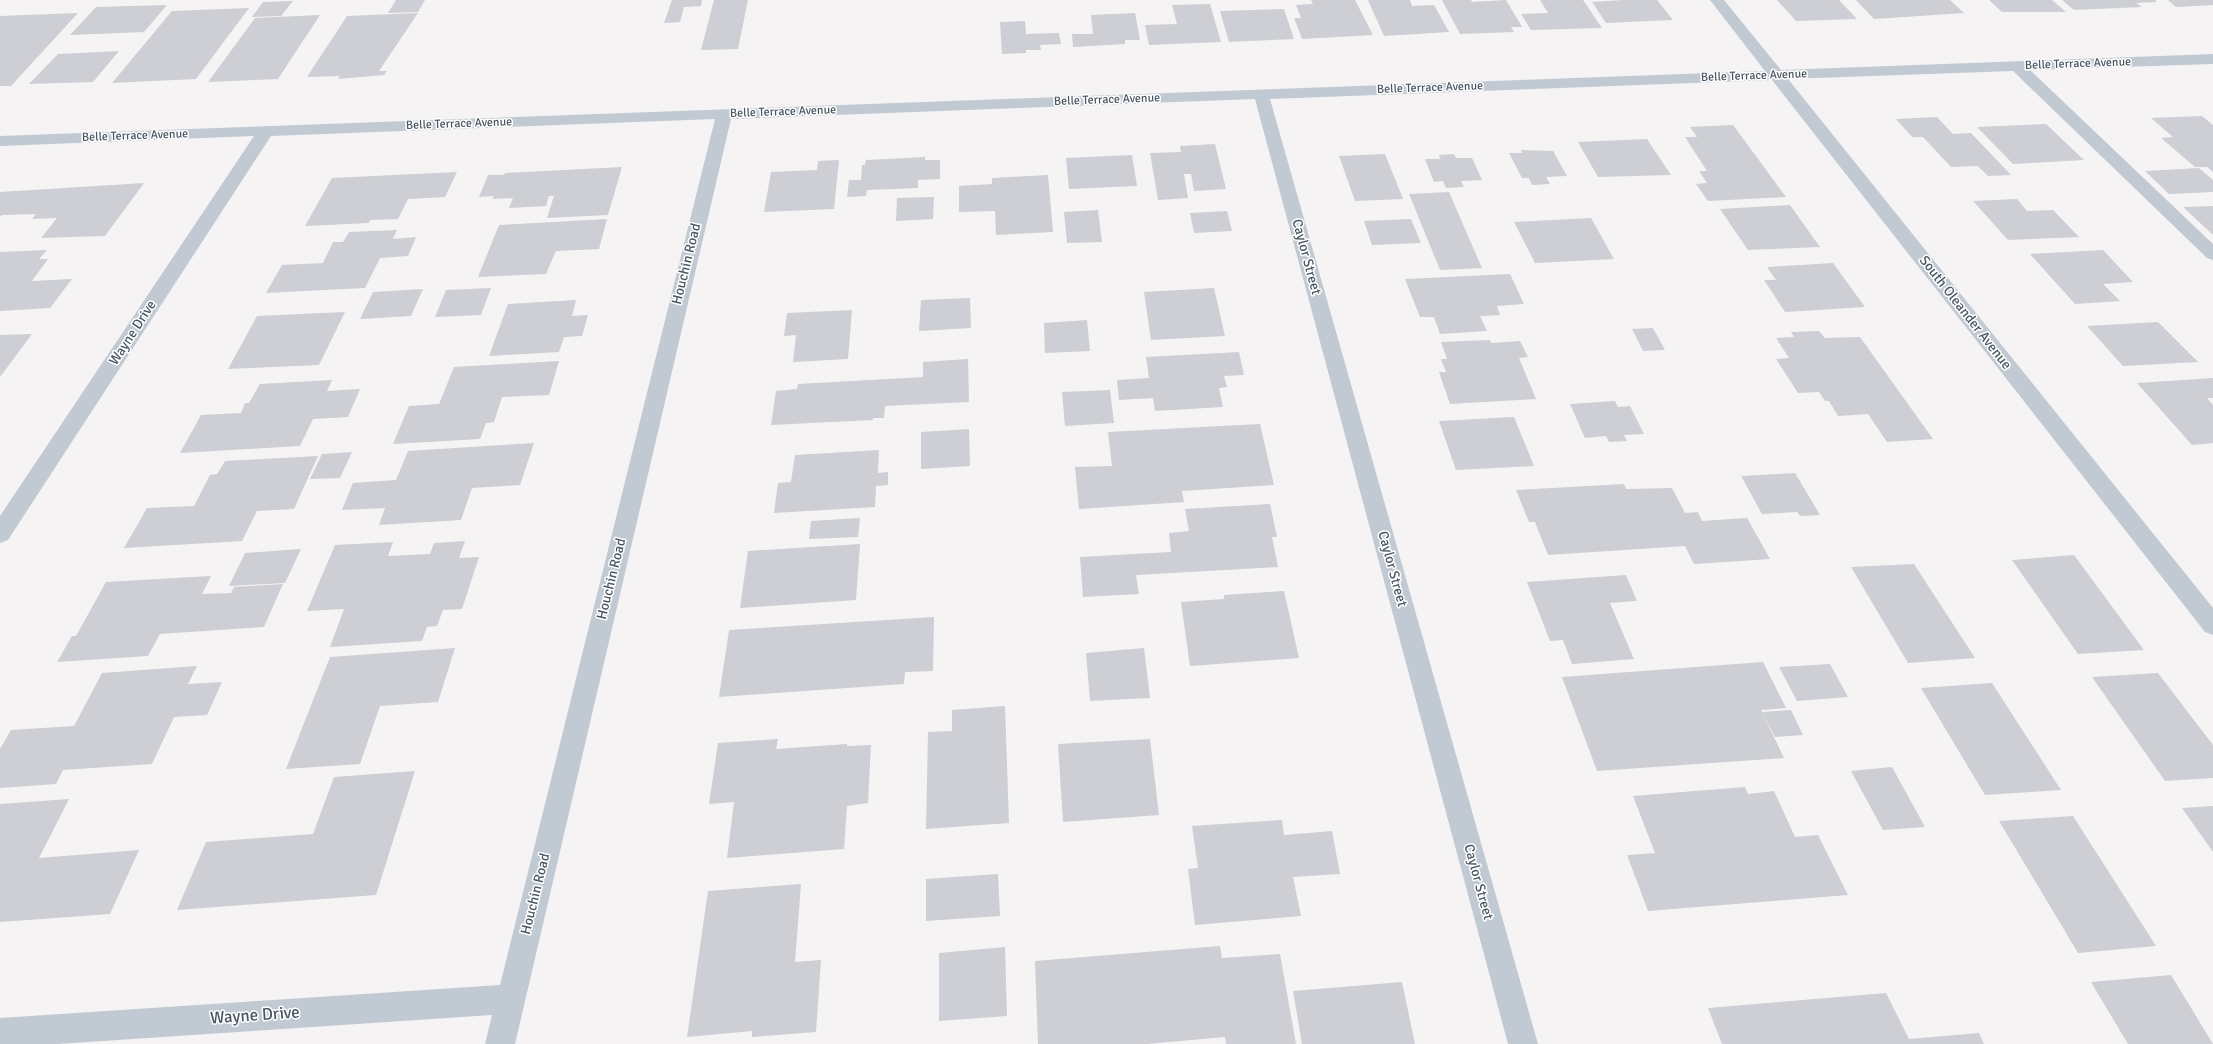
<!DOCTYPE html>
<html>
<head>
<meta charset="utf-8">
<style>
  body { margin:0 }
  canvas { display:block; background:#f5f3f3 }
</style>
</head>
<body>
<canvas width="2213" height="1044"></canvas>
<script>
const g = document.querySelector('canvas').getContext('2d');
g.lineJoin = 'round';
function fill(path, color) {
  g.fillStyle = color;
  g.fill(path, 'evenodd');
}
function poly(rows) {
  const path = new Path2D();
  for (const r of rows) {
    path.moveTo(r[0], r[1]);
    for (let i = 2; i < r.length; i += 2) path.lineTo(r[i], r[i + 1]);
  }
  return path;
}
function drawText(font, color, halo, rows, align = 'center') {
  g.font = font + ' Signika,sans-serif';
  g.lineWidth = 3;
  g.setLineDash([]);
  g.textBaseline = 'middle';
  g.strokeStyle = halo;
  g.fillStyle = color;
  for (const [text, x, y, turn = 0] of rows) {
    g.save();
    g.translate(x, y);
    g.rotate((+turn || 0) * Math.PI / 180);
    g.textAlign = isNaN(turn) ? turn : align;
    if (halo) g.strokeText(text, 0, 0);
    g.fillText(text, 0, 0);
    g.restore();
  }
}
fill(poly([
  [396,0,425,0,418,12,388,13],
  [672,0,702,0,701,6,684,7,680,22,664,23],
  [714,0,748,0,738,49,701,50],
  [1311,0,1355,0,1373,35,1302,39,1294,18,1301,18,1296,5,1313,4],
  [1368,0,1410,0,1412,6,1434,5,1449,32,1384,36],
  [1442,0,1471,0,1472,2,1506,0,1522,27,1511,27,1514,32,1460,34],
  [1540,0,1583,0,1602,28,1531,30,1521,14,1548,13],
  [1623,0,1657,0,1673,20,1606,23,1592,2],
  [1777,0,1839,0,1857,19,1796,21],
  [1856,0,1950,0,1964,13,1874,19],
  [1989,0,2052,0,2066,12,2002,12],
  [2062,0,2155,0,2157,2,2136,3,2142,7,2074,10],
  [2168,0,2213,0,2213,5,2176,7],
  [293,1,281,16,252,17,263,2],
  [1210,4,1221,42,1149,45,1145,25,1177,24,1172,5],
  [167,5,144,32,70,35,96,7],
  [249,8,196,79,112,83,172,11],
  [1284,9,1294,39,1229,42,1220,11],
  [78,13,11,86,0,86,0,16],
  [418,13,379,71,387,71,384,75,338,79,340,76,307,77,347,16],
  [1135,13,1140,40,1125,40,1125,44,1073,47,1072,34,1093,34,1091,15],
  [320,15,278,79,208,82,255,18],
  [1025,21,1026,34,1059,33,1061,44,1040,45,1041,50,1026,50,1026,53,1002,54,1000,22],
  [119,51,93,82,29,84,58,54],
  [2202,116,2213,125,2213,172,2207,167,2195,167,2161,138,2173,137,2151,118],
  [1937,117,1953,134,1971,133,2011,175,1988,176,1978,166,1951,167,1923,137,1912,137,1896,119],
  [2046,124,2084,160,2013,164,1977,127],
  [1733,125,1786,197,1708,201,1696,184,1707,183,1699,171,1707,171,1685,137,1697,137,1690,127],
  [1647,139,1671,175,1598,177,1578,142],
  [1215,144,1226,189,1194,191,1191,174,1184,174,1188,198,1158,200,1150,153,1181,152,1180,146],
  [1521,150,1553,151,1567,176,1546,177,1550,184,1532,185,1529,178,1522,178,1509,153,1522,153],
  [1385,154,1403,199,1355,201,1339,156],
  [1454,154,1456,158,1472,158,1482,180,1461,181,1464,187,1446,188,1443,181,1434,182,1425,159,1440,159,1439,155],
  [1132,155,1137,186,1069,189,1066,158],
  [925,157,925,160,940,160,940,179,918,180,918,188,867,190,866,196,847,197,849,180,861,180,862,165,865,165,866,160],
  [839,160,834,209,764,212,771,172,817,170,818,161],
  [622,167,608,215,547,218,554,196,549,196,546,206,509,208,513,198,492,199,494,196,479,197,488,175,504,175,505,173],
  [2199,168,2213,180,2213,192,2169,194,2145,171],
  [457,172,445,197,408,199,398,219,370,220,369,223,305,226,332,178],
  [1048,175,1053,232,996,235,995,211,959,212,959,186,992,184,992,178],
  [144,183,105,236,41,238,57,218,32,219,36,214,2,215,0,217,0,192],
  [1449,192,1482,268,1440,270,1409,194],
  [934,197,933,219,896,221,897,198],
  [2017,199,2027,211,2053,210,2079,237,2008,240,1973,201],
  [1790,205,1820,247,1748,250,1720,209],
  [2213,206,2213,235,2183,207],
  [1098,210,1102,242,1067,243,1064,212],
  [1227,211,1232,231,1194,233,1190,213],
  [1591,218,1614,259,1535,263,1514,222],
  [607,219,599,249,556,251,546,274,478,277,499,225],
  [1411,219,1421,243,1372,245,1364,221],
  [397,230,393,239,416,237,408,256,380,258,365,288,266,293,282,265,323,263,333,242,343,242,349,232],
  [47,250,39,259,48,259,32,281,72,279,50,308,0,311,0,252],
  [2103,250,2133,282,2103,284,2120,301,2075,304,2030,254],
  [1833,263,1865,307,1785,312,1764,280,1776,280,1767,267],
  [1510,274,1524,304,1497,306,1500,315,1480,316,1487,331,1440,334,1434,317,1420,317,1405,279],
  [491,288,481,315,435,317,446,290],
  [1214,288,1225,336,1151,340,1144,292],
  [423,289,411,316,360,319,373,292],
  [970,298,971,328,919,331,921,300],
  [576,300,572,316,588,315,582,336,564,337,559,352,489,356,508,304],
  [852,310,848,359,793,362,796,335,784,336,787,313],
  [345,312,319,365,228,369,257,316],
  [1087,320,1090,351,1045,353,1044,323],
  [2158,322,2198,362,2123,366,2087,326],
  [1653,328,1665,350,1643,351,1632,329],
  [1819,331,1825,338,1860,337,1933,439,1887,442,1868,414,1838,416,1829,401,1825,401,1819,392,1798,393,1776,359,1789,358,1776,338,1794,337,1791,332],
  [32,334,0,377,0,335],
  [1490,340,1491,343,1520,341,1528,357,1519,358,1536,399,1450,404,1439,372,1446,372,1441,359,1447,359,1441,342],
  [1239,352,1244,375,1224,376,1227,387,1219,388,1223,407,1155,411,1153,398,1119,400,1117,380,1149,378,1146,357],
  [968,359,969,402,885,406,884,418,873,418,873,420,771,425,776,391,797,389,798,384,923,377,923,362],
  [559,361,549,395,502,397,494,422,486,423,480,439,393,444,409,406,439,404,454,367],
  [2213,378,2213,398,2207,398,2213,405,2213,443,2192,445,2137,383],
  [332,380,327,391,360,389,348,417,313,419,300,446,180,453,201,415,241,413,245,403,249,403,260,384],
  [1110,390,1114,423,1065,426,1062,392],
  [1615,401,1618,407,1630,406,1644,434,1624,435,1627,441,1609,442,1606,436,1585,438,1570,404],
  [1514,417,1534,466,1456,470,1439,421],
  [1260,424,1274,485,1182,491,1184,502,1079,509,1075,467,1112,466,1108,432],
  [969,429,970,466,921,469,921,432],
  [534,443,520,485,472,488,461,520,379,525,385,508,342,510,353,483,396,480,408,451],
  [879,450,878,473,888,472,888,485,876,486,875,507,774,513,778,483,791,482,795,455],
  [352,452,340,478,310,479,322,454],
  [318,456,294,509,257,511,242,541,124,548,147,508,194,506,210,475,217,474,225,461],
  [1795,473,1820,515,1800,516,1797,512,1762,514,1741,476],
  [1624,484,1626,489,1672,488,1685,513,1698,512,1702,521,1747,518,1770,559,1694,564,1685,546,1548,555,1535,522,1529,522,1516,490],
  [1270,504,1277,537,1272,537,1278,567,1136,575,1139,594,1083,597,1080,557,1171,552,1169,533,1189,531,1185,509],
  [860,518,858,537,809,539,811,521],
  [465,541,459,558,479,557,462,609,443,610,437,626,427,627,422,641,330,647,344,609,307,611,335,545,393,542,388,556,430,554,434,543],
  [860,544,856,600,740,608,748,551],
  [301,549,285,583,229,586,245,553],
  [2074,555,2144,650,2078,654,2012,560],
  [1914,564,1975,658,1908,663,1851,567],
  [1626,575,1637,601,1610,603,1634,659,1572,664,1563,640,1550,641,1527,582],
  [211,576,202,594,231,593,234,587,283,584,264,627,160,634,148,656,57,662,72,636,76,636,106,582],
  [1284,591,1299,658,1190,666,1181,602,1224,599,1224,595],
  [934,617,933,671,905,672,904,684,719,697,729,630],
  [455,648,438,702,380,706,360,764,286,769,330,657],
  [1144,648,1150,698,1090,701,1086,653],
  [1763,662,1786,708,1761,710,1784,758,1597,771,1562,677],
  [1830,664,1848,697,1797,701,1779,667],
  [197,666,188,684,222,682,207,715,174,717,152,764,63,770,56,784,0,788,0,749,11,730,74,726,102,673],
  [2158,673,2213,745,2213,778,2165,781,2092,677],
  [1992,683,2061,790,1985,795,1921,688],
  [1005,706,1009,823,926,829,928,732,952,731,952,710],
  [1791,710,1803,735,1775,737,1762,712],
  [778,739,776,749,847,744,847,746,871,745,868,803,847,806,844,849,727,858,734,802,709,804,718,743],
  [1150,739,1159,815,1063,822,1058,744],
  [1892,767,1925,827,1883,830,1851,771],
  [415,771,376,895,177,910,206,842,313,834,334,777],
  [1745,787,1748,794,1774,791,1795,837,1818,835,1848,895,1648,911,1627,855,1655,853,1633,796],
  [69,799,39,858,139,850,110,914,0,922,0,804],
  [2213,806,2213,852,2182,808],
  [2073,816,2156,946,2078,953,1999,821],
  [1282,820,1284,835,1332,831,1340,874,1293,877,1301,916,1195,925,1188,869,1198,868,1192,826],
  [998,874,1000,916,926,921,926,879],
  [801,884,795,962,821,960,816,1032,752,1037,752,1031,687,1037,708,891],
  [1220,946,1222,958,1280,954,1296,1044,1226,1044,1225,1037,1147,1044,1038,1044,1035,961],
  [1005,947,1007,1016,939,1021,939,953],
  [2171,975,2213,1044,2128,1044,2091,982],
  [1402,982,1415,1044,1302,1044,1293,991],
  [1886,993,1909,1039,1979,1033,1984,1044,1722,1044,1708,1008]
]), '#cdcfd5');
fill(poly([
  [1710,0,1724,0,1781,70,2213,54,2213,64,2030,70,2213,244,2213,260,2207,258,2013,71,1788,79,2213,608,2213,635,2205,632,1772,80,1270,99,1538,1044,1508,1044,1255,99,731,119,515,1044,485,1044,492,1015,58,1044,0,1044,0,1018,500,985,715,119,271,136,8,540,0,543,0,516,254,136,0,146,0,136,1765,71,1710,0]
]), '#c1cad2');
drawText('12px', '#4a5661', '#fff', [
  ["Belle Terrace Avenue",2078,64,-2],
  ["Belle Terrace Avenue",1754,76,-2],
  ["Belle Terrace Avenue",1430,88,-2],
  ["Belle Terrace Avenue",1107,100,-2],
  ["Belle Terrace Avenue",783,112,-2],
  ["Belle Terrace Avenue",459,124,-2],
  ["Belle Terrace Avenue",135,136,-2]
]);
drawText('14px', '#4a5661', '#fff', [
  ["Caylor Street",1306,257,75],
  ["Houchin Road",687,264,-76],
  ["South Oleander Avenue",1965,313,52],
  ["Wayne Drive",133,333,-57],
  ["Caylor Street",1392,569,75],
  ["Houchin Road",612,579,-76],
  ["Caylor Street",1478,882,75],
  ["Houchin Road",536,894,-76]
]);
drawText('17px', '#4a5661', '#fff', [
  ["Wayne Drive",255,1016,-4]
]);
</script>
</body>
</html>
